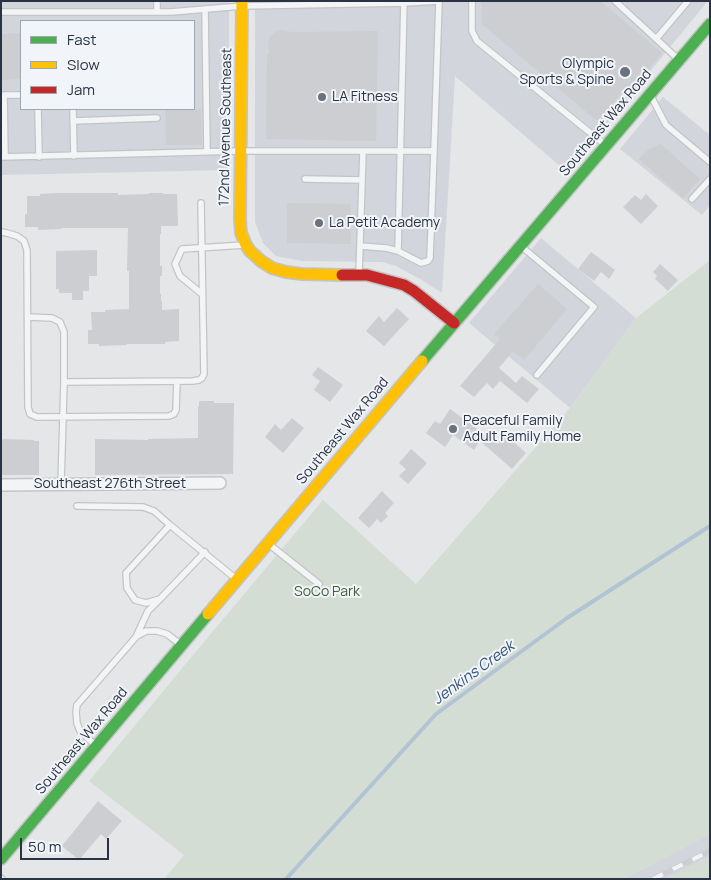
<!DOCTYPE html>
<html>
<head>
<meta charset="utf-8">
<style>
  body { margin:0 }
  #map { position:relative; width:711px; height:880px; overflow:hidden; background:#e4e6e8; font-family:Manrope,sans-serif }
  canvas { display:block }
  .frame { position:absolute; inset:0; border:2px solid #293343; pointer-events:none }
  .legend { position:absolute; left:20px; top:20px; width:175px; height:90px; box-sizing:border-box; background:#f1f4f8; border:1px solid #a1a7b0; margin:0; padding:6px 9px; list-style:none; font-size:15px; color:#293343 }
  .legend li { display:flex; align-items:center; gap:10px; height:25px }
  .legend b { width:25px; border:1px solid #a1a7b0 }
  .scale { position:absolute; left:20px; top:838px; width:89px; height:22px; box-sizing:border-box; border:2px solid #293343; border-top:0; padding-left:6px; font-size:15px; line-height:18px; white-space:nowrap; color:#293343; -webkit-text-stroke:4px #f1f4f8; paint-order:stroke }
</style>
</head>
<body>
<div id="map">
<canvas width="711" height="880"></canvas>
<div class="frame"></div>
<ul class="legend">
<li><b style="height:6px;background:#4caf50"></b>Fast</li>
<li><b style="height:6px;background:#ffc107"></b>Slow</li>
<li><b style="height:6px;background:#c62828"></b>Jam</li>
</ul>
<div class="scale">50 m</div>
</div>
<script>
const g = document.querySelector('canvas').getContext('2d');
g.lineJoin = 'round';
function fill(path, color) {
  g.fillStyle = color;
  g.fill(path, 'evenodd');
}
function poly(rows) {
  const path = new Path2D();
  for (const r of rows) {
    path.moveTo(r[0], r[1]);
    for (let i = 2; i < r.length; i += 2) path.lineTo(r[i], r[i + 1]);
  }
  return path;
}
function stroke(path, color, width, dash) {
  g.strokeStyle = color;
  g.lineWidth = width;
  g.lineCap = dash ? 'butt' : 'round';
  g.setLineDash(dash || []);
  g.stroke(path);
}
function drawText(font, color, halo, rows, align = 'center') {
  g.font = font + ' Manrope,sans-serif';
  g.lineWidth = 4;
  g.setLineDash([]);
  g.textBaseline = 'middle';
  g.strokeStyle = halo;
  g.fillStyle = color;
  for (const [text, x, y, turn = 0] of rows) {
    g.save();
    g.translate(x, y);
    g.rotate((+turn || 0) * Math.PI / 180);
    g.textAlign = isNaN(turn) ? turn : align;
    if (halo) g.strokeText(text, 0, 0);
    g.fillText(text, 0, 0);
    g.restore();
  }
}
fill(poly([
  [1,1,229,1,229,170,1,175],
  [21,21,194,21,194,109,21,109],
  [255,1,708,1,567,172,455,76,442,293,420,279,396,266,382,262,302,261,276,256,263,243,255,222],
  [663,97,710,135,710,205,702,215,620,149],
  [541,238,636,318,570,408,469,323],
  [710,834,710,857,690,866,667,879,623,879]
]), '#d2d5db');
fill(poly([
  [710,260,710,834,623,879,164,879,184,855,89,781,193,655,323,500,416,584,570,408,636,318],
  [710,857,710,879,667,879,690,866]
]), '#d4ddd4');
stroke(poly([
  [286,879,436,714,567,618,710,526]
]), '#b2c3d4', 4);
fill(poly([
  [481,1,600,1,662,53,627,95,623,91,597,121,482,24],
  [282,30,292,32,378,31,376,141,266,139,267,55,269,53,268,44,269,39,271,35,277,31],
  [21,33,21,79,1,80,1,34],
  [165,109,201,109,202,145,166,145],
  [661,144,700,179,683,198,639,159,649,149],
  [55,193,118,193,118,195,149,194,149,193,163,193,163,194,177,194,178,226,161,226,161,234,160,234,160,266,162,266,162,276,160,276,160,294,161,294,161,301,162,301,162,310,179,309,179,341,165,342,165,344,127,344,127,345,99,346,99,344,88,344,88,330,92,330,91,312,105,312,105,310,129,309,129,271,127,271,128,228,62,228,62,229,38,230,38,227,25,227,25,214,27,214,27,196,40,196,40,194],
  [646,194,658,206,641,224,623,207,635,195,641,200],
  [287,203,351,204,351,244,287,243],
  [97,250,97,276,89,276,89,291,83,291,83,300,72,300,72,293,59,293,59,289,56,289,56,251],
  [591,252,615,270,609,279,601,272,594,281,578,269],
  [660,264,678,280,668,291,655,279,657,276,653,272],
  [538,284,567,309,524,360,513,351,499,368,516,383,522,376,539,389,527,403,500,381,493,389,487,383,474,397,460,386,500,339,494,334],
  [397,308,409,319,384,346,366,331,379,316,384,322],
  [318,367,343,385,330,402,314,390,320,381,312,375],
  [199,401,214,401,214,403,234,403,233,474,95,475,95,439,148,440,148,439,198,438,198,406,199,406],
  [450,409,498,444,506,435,526,453,512,469,480,441,474,450,453,435,445,447,426,433,435,421,440,424],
  [292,418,304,428,283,453,265,437,275,424,281,430],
  [1,439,34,440,34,441,39,441,39,475,1,475],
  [411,449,427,463,408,484,399,476,406,469,399,463],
  [382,491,394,503,385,513,388,516,381,523,377,519,369,528,358,518],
  [98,801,122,821,106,839,101,834,79,860,62,846]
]), '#ccced1');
const lane = poly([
  [157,1,157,12],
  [472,1,472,31,477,41,604,144],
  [615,1,678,59],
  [205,9,207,152],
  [1,12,171,12,242,6,404,3,439,1],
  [656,39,688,1],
  [651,96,666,125,710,162],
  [38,109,39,157],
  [73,109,74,156],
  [73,121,157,118],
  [1,157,240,151,434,151,439,1],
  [5,157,4,95,21,95],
  [305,179,362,180],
  [692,199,710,179],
  [1,232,7,233,17,236,24,241,27,250,28,407,30,414,37,417,169,416,174,414,176,410,177,381],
  [360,246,386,248,398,251,421,263,428,261,430,258,434,151],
  [522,247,594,307,537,375],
  [398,251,404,1],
  [359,274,363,151],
  [202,294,180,276,175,264,182,249,244,245],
  [28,317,52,318,60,322,64,332,64,382,61,484],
  [64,382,193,381,199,380,202,378,204,374,201,203],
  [77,506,143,507,154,511,170,525,235,578],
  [170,525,126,573,127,588,135,600,146,603,160,599,205,552],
  [270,545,319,584],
  [137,636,146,631,157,631,167,634,180,644],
  [95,745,80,731,77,723,76,712,77,705,136,637,148,611,160,599],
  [1,878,2,879]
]);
const street = poly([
  [1,485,220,483]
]);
const fast = poly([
  [422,361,710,24],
  [1,859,208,614]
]);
const slow = poly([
  [242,1,240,220,241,233,246,245,250,251,261,261,272,268,286,272,302,274,342,275],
  [208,614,422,361]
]);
const jam = poly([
  [342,275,367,275,404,285,414,291,454,323]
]);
stroke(lane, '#c2c4c6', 8);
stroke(street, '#c2c4c6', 14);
stroke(fast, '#c2c4c6', 14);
stroke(slow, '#c2c4c6', 14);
stroke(jam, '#c2c4c6', 14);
stroke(lane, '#f3f4f6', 5.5);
stroke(street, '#f3f4f6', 11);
stroke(fast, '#4caf50', 11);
stroke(slow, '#ffc107', 11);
stroke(jam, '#c62828', 11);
const rail = poly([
  [653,879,710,851]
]);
stroke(rail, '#ccced1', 5.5);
stroke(rail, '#f1f4f8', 4, [11]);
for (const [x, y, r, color] of [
  [625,72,6,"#6a727d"],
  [322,97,5,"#6a727d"],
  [319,223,5,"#6a727d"],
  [453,429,5,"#6a727d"]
]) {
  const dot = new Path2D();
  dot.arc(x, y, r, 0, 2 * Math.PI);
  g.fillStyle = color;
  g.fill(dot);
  stroke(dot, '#f1f4f8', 2);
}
drawText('14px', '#293343', '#f1f4f8', [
  ["Olympic",614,64,"right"],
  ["Sports & Spine",614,80,"right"],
  ["LA Fitness",332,97],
  ["La Petit Academy",329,223],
  ["Peaceful Family",463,421],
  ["Adult Family Home",463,437]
], 'left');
drawText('14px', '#293343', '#f1f4f8', [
  ["Southeast Wax Road",606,123,-50],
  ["172nd Avenue Southeast",226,127,-89],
  ["Southeast Wax Road",343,431,-50],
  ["Southeast 276th Street",110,484],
  ["Southeast Wax Road",82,741,-50]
]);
drawText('14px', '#3f5f36', '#f1f4f8', [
  ["SoCo Park",327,592]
]);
drawText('italic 15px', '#325378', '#f1f4f8', [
  ["Jenkins Creek",474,673,-36]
]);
</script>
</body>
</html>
